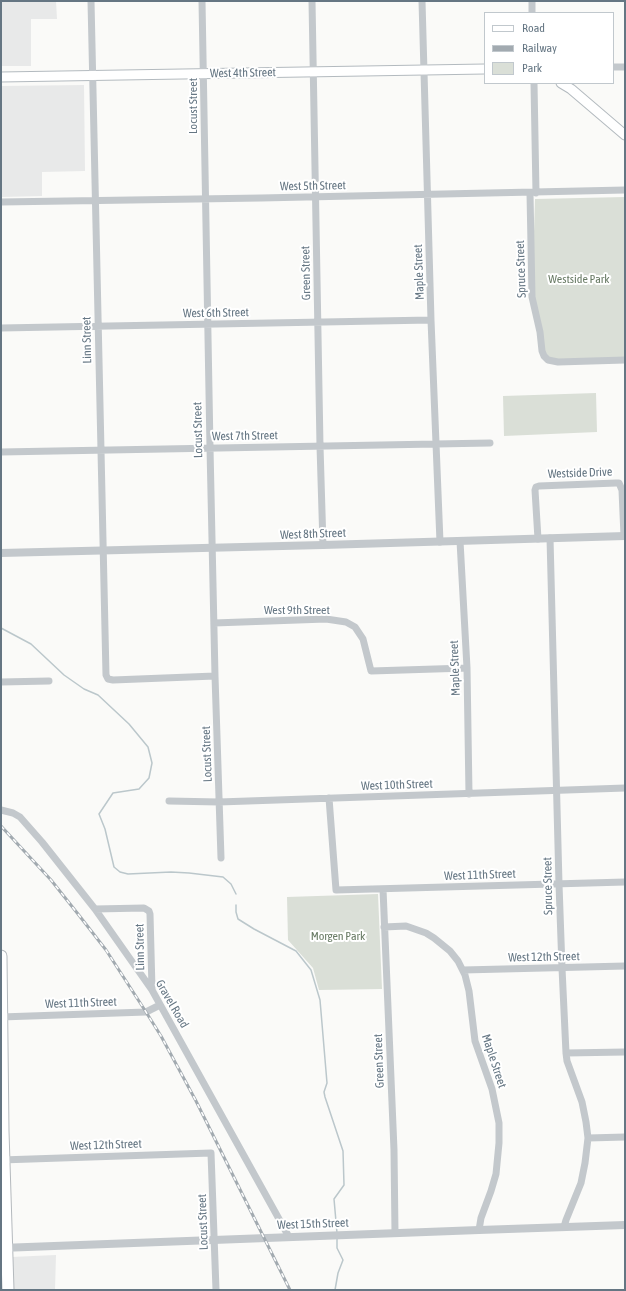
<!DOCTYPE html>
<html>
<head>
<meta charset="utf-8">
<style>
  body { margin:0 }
  #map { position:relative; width:626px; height:1291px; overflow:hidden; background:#fafaf8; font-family:"Asap Condensed",sans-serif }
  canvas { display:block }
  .frame { position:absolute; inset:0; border:2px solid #657683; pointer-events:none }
  .legend { position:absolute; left:484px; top:12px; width:130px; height:72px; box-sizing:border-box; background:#fff; border:1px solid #c1c8cd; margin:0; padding:5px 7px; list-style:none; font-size:12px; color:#657683 }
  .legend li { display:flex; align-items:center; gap:8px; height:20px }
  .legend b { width:20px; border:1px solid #c1c8cd }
</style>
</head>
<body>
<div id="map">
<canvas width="626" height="1291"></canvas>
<div class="frame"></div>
<ul class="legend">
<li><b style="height:5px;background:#fff"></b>Road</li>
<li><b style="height:5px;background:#a2aab0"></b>Railway</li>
<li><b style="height:11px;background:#dadfd7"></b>Park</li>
</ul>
</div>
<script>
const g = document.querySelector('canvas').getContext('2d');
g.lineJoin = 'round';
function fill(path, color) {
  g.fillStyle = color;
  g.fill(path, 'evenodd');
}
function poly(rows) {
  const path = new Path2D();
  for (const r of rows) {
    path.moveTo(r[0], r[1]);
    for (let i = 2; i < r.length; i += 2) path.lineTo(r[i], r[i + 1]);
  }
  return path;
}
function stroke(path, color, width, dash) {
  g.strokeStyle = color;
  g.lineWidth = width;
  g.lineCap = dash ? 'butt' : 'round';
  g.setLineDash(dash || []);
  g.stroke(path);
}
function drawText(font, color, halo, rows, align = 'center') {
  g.font = font + ' "Asap Condensed",sans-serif';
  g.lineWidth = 4;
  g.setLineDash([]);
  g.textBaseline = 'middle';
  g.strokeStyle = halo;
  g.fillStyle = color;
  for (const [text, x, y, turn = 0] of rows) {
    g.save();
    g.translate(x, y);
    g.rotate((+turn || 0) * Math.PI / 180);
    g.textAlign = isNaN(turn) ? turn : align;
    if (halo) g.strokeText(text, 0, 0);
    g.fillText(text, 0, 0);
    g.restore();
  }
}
fill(poly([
  [1,1,56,1,57,19,31,19,31,66,1,66],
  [84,85,85,171,42,172,42,196,1,197,1,86],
  [56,1255,55,1290,11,1290,11,1257]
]), '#e8e9e9');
fill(poly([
  [625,197,625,360,548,360,542,351,532,297,535,199],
  [596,393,597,432,504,436,503,396],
  [378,894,382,989,319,990,313,968,288,940,287,897]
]), '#dadfd7');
stroke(poly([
  [1,628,31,644,64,675,84,689,98,695,129,724,148,747,152,763,149,778,139,789,113,793,99,814,105,829,114,867,120,872,128,874,171,872,189,873,223,877,231,884,236,894],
  [236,905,236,912,238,919,254,929,296,951,311,970,320,1000,327,1083,324,1092,325,1097,343,1151,344,1185,334,1199,337,1233],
  [335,1290,338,1273,343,1260,337,1248,337,1239]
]), '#bbc7cb', 1.5);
const secondary = poly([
  [1,77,485,69],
  [561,83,571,89,625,135]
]);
const trunk = poly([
  [1,956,3,1131,8,1290]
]);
stroke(secondary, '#b3babf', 11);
stroke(trunk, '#b4b9bd', 13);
stroke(poly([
  [91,1,106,675,108,679,113,680,215,676],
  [202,1,210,448,215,676,221,858],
  [312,1,320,446,323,545],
  [422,1,431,320,440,542],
  [532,1,532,13],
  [613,67,625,67],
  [534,83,536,193],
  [530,193,532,297,540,332,542,351,544,356,548,360,558,362,625,360],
  [1,202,261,198,625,190],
  [1,328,431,320],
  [1,452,490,443],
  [550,538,559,884,562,968,566,1053,567,1061,582,1102,586,1122,588,1138,585,1163,581,1183,566,1220,564,1227],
  [538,539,535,490,536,487,539,486,616,483,619,483,622,490,624,536],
  [460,541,467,668,469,794],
  [214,623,326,619,346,622,355,627,363,639,371,671,467,668],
  [1,682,49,681],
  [329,798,336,890,625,882],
  [169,801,219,802,625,788],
  [1,810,13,813,20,817,42,842,95,909,152,990,289,1237],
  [383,889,394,1150,395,1233],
  [95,909,144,908,149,911,150,914,152,989],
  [384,927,406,926,426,933,434,938,450,951,458,961,465,975,469,991,475,1041,492,1089,499,1123,499,1143,496,1174,491,1191,481,1218,479,1230],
  [463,970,625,966],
  [1,1017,146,1012,160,1005],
  [566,1053,625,1052],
  [588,1138,625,1137],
  [1,1160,211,1153,216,1290]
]), '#c3c8cc', 7);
stroke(poly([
  [1,553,323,545,625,536],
  [1,1248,479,1230,625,1225]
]), '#c3c8cc', 8);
stroke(secondary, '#fff', 9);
stroke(trunk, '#fff', 11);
const rail = poly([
  [1,826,51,880,78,914,106,950,146,1012,161,1036,196,1101,290,1290]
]);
stroke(rail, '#a2aab0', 3);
stroke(rail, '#fff', 1.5, [4.5]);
drawText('12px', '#657683', '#fff', [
  ["West 4th Street",243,73,-1],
  ["Locust Street",193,106,-90],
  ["West 5th Street",313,186,-1],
  ["Spruce Street",521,269,-92],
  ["Maple Street",419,272,-92],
  ["Green Street",306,273,-91],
  ["West 6th Street",216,313,-1],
  ["Linn Street",87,340,-91],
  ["Locust Street",198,430,-91],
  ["West 7th Street",245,436,-1],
  ["Westside Drive",580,473,-2],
  ["West 8th Street",313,534,-2],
  ["West 9th Street",297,610],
  ["Maple Street",455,668,-92],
  ["Locust Street",207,754,-92],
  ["West 10th Street",397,785,-2],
  ["West 11th Street",480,875,-2],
  ["Spruce Street",548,886,-91],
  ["Linn Street",140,947,-91],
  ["West 12th Street",544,957,-1],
  ["West 11th Street",81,1003,-2],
  ["Gravel Road",172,1004,60],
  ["Green Street",379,1061,-92],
  ["Maple Street",494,1061,72],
  ["West 12th Street",106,1145,-2],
  ["Locust Street",203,1222,-92],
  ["West 15th Street",313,1224,-2]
]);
drawText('12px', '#687a64', '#fff', [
  ["Westside Park",579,279],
  ["Morgen Park",338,936]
]);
</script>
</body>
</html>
